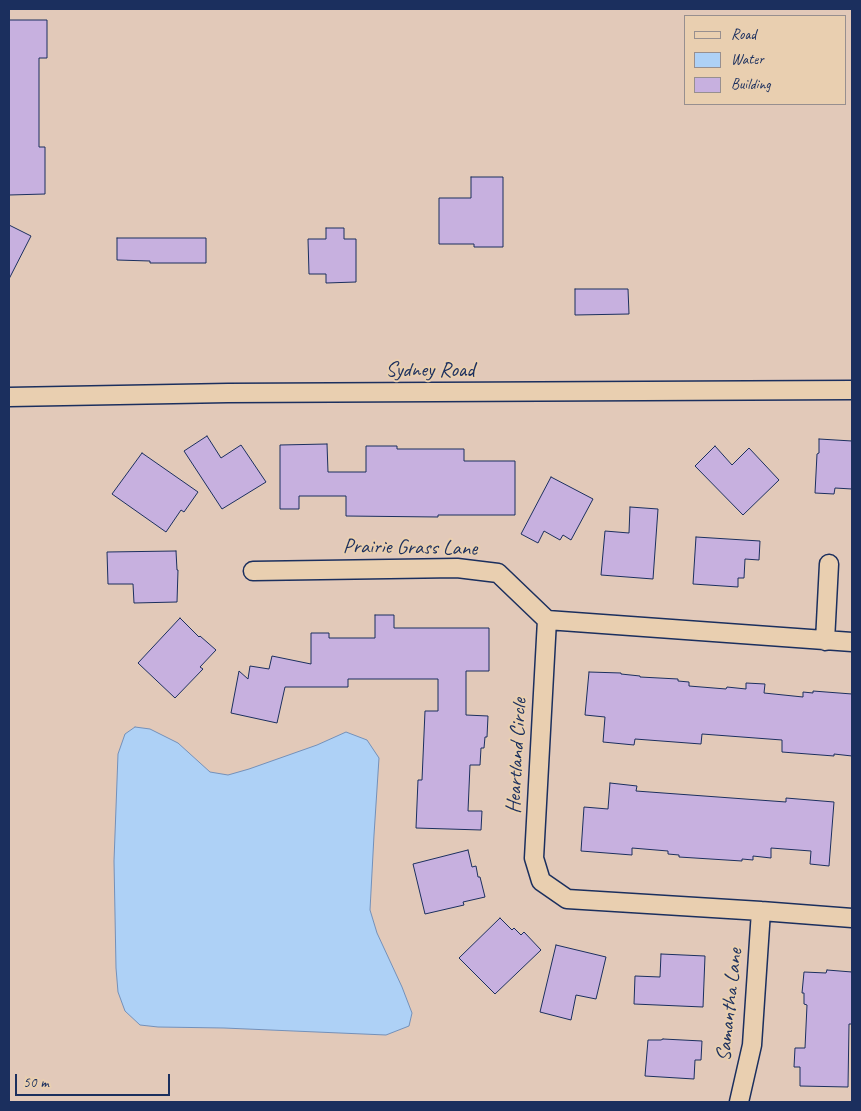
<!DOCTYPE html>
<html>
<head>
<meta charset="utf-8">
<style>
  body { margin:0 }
  #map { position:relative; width:861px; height:1111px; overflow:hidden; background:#e2c9b9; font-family:Caveat,sans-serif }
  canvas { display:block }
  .frame { position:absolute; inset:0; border:10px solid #1b2f5e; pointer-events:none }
  .legend { position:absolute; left:684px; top:15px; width:162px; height:90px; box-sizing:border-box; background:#e9cfb0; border:1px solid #978f8f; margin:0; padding:6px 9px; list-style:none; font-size:15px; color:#1b2f5e }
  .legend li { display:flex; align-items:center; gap:10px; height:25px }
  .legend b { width:25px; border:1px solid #978f8f }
  .scale { position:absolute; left:15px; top:1074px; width:155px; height:22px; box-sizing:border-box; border:2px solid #1b2f5e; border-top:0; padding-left:6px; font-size:15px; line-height:18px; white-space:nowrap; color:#1b2f5e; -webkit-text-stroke:4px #e9cfb0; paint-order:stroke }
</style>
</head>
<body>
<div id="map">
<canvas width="861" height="1111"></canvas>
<div class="frame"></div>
<ul class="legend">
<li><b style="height:6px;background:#e9cfb0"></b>Road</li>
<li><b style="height:14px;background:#aed1f6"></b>Water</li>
<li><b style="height:14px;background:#c7b0df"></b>Building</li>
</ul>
<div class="scale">50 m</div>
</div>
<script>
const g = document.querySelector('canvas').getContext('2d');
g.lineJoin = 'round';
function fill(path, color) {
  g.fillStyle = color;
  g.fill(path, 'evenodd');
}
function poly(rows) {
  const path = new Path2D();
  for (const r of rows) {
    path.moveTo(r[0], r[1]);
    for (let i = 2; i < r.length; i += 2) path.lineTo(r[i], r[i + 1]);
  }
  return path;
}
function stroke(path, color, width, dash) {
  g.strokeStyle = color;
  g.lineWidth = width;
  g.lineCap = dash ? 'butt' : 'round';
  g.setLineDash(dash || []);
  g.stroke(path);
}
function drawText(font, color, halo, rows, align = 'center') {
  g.font = font + ' Caveat,sans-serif';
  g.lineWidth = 4;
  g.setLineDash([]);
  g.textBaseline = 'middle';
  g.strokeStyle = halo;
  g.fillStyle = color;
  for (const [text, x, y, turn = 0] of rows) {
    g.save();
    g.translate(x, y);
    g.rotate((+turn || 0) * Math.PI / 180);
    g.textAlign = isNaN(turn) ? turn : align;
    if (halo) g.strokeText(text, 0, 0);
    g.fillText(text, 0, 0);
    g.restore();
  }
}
const water = poly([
  [135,727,150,729,178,743,210,772,228,775,249,769,317,745,346,732,367,740,379,758,374,835,370,910,377,933,402,987,412,1013,409,1026,386,1035,224,1028,158,1027,140,1025,125,1011,118,992,116,968,114,861,118,754,125,734,135,727]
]);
fill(water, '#aed1f6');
stroke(water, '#7390b9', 1);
const building = poly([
  [9,20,47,20,47,58,39,58,39,147,45,147,45,194,9,195,9,20],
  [471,177,503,177,503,247,474,247,474,244,439,244,439,198,471,198,471,177],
  [9,225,31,236,9,279,9,225],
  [326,228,344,228,344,239,356,239,356,282,326,283,326,274,309,274,308,239,326,239,326,228],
  [117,238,206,238,206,263,150,263,150,261,117,260,117,238],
  [575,289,628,289,629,314,575,315,575,289],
  [207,436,221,458,241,445,266,482,222,509,184,451,207,436],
  [819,439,852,441,852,489,835,488,834,494,815,493,817,454,819,453,819,439],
  [327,444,328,472,366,472,366,446,397,446,397,449,464,449,464,461,515,461,515,515,438,515,438,517,346,516,346,496,299,496,299,509,280,509,280,445,327,444],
  [715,446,732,465,749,448,779,480,743,515,695,466,715,446],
  [142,453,198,492,184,512,181,510,166,532,112,494,142,453],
  [551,477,593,499,571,540,563,535,560,540,544,531,538,543,521,534,551,477],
  [630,507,658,509,653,579,601,575,605,531,629,533,630,507],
  [696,537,760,541,759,560,745,559,744,578,738,578,738,587,693,584,696,537],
  [176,551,177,570,178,570,177,602,134,603,133,584,108,584,107,552,176,551],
  [375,615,394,615,394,628,489,628,489,671,466,671,466,715,488,716,487,737,485,737,484,748,481,748,480,765,470,765,468,811,482,811,481,830,416,828,418,780,422,780,425,711,438,711,438,679,348,679,348,687,285,687,277,723,231,713,239,671,248,679,250,666,269,669,272,656,311,664,311,633,329,633,329,638,375,638,375,615],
  [180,618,199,637,200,636,216,650,200,667,203,669,175,698,138,663,180,618],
  [589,672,621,673,621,674,640,676,640,677,678,679,678,681,689,682,689,686,726,689,727,687,746,689,746,683,765,684,764,693,803,697,803,692,813,693,813,691,852,694,852,756,834,754,834,756,782,752,782,740,702,734,701,744,635,739,634,745,603,742,605,717,585,715,589,672],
  [610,783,637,786,636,791,786,802,786,798,834,802,829,866,810,864,811,851,771,848,771,858,753,856,753,860,742,859,742,861,679,857,679,855,668,854,668,851,632,848,632,855,581,851,584,807,608,809,610,783],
  [468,850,472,867,476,866,478,877,480,877,485,897,463,902,464,905,425,914,413,864,468,850],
  [500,918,512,930,514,928,521,935,524,932,541,950,495,994,459,958,500,918],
  [556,945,606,957,596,999,576,995,571,1020,540,1012,556,945],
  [661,954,705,956,703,1007,634,1004,635,976,660,977,661,954],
  [827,970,852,972,852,1024,849,1024,848,1087,800,1086,800,1067,794,1067,795,1048,805,1048,807,1005,804,1004,804,993,802,993,804,972,826,973,827,970],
  [663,1039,702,1041,701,1060,695,1060,694,1079,645,1076,648,1040,661,1040,663,1039]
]);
fill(building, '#c7b0df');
stroke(building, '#1b2f5e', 1);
const street = poly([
  [9,397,228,393,852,390],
  [253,571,457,568,498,573,547,620],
  [547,620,534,858,541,881,567,899,761,911,852,918],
  [547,620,852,642],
  [825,641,829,564],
  [739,1102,752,1045,761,911]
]);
stroke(street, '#1b2f5e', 21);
stroke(street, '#e9cfb0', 18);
drawText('21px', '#1b2f5e', '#e9cfb0', [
  ["Sydney Road",430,370],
  ["Prairie Grass Lane",410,548,1],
  ["Heartland Circle",517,756,-87],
  ["Samantha Lane",730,1005,-84]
]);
</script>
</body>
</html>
